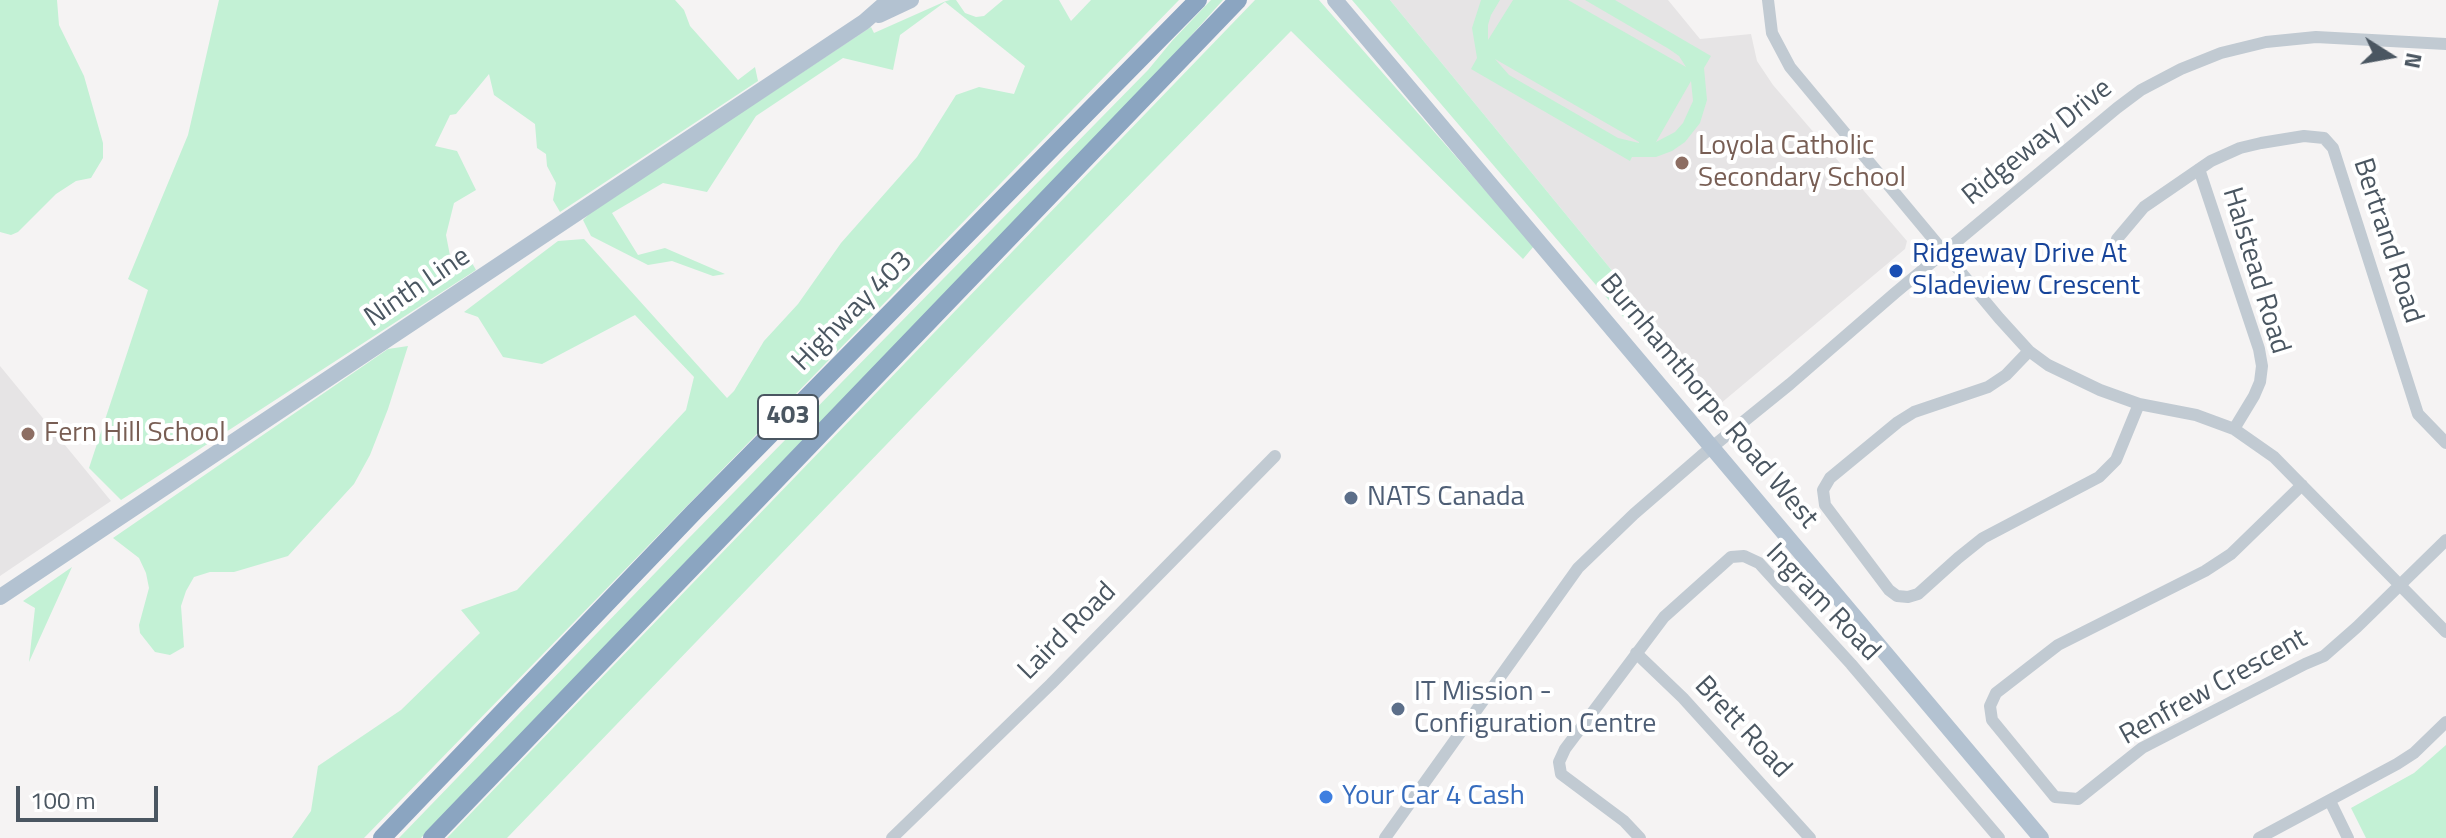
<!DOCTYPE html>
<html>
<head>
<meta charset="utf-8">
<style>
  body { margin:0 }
  #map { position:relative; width:2446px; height:838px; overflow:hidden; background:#f5f3f3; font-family:"Titillium Web",sans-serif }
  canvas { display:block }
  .north { position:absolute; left:2350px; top:16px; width:80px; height:80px; -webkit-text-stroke:6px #fff; paint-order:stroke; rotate:101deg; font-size:22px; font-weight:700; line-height:32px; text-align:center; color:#4a5661 }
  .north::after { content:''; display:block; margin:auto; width:28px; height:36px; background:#4a5661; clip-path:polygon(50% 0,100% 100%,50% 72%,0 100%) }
  .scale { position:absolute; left:16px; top:786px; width:142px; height:36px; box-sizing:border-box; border:4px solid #4a5661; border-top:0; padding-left:10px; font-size:24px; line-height:28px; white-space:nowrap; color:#4a5661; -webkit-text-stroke:6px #fff; paint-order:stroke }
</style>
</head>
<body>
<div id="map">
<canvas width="2446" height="838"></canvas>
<div class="north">N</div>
<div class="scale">100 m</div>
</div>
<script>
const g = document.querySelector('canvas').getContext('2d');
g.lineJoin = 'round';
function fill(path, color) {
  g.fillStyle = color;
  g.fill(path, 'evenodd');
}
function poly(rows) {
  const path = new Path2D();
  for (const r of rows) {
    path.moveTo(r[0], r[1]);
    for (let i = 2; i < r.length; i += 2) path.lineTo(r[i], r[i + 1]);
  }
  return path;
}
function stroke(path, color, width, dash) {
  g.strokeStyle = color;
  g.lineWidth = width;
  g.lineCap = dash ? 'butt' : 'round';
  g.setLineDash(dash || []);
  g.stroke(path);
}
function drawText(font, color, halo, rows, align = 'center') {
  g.font = font + ' "Titillium Web",sans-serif';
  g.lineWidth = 8;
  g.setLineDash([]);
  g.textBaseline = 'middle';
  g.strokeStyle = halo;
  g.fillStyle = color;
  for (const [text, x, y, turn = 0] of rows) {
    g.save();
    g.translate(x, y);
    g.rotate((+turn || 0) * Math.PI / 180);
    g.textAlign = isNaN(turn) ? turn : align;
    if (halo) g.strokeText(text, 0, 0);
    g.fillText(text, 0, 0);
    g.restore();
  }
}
fill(poly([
  [1390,0,1668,0,1700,39,1751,34,1757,61,1773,85,1907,241,1905,249,1720,404,1699,402,1646,312],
  [0,366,111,501,0,576]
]), '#e6e4e5');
fill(poly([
  [0,0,57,0,59,25,84,76,103,143,103,158,91,178,76,181,56,194,18,232,11,235,0,232],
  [219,0,675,0,684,10,690,26,738,80,755,67,758,81,560,212,553,200,556,183,547,166,546,154,537,148,535,124,494,95,489,74,456,114,450,115,435,146,457,151,476,190,454,203,446,235,452,266,467,254,476,270,121,500,89,468,148,290,128,279,188,135],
  [950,0,956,0,965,13,976,17,984,16,1003,0,1059,0,1071,21,1091,0,1179,0,364,838,292,838,311,811,318,766,401,710,480,633,461,610,517,590,686,410,694,377,635,315,542,364,503,357,478,317,464,312,558,241,584,239,727,398,734,391,764,341,798,304,841,243,917,157,956,95,979,87,1014,94,1025,66,945,2,900,35,893,70,843,58,756,116,707,192,663,183,612,213,638,255,665,248,725,274,713,276,672,261,648,265,591,236,583,220,592,211,871,27,874,33,946,1],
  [1211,0,1223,0,1147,85,421,838,399,838,685,542,1148,70,1172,41],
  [1255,0,1319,0,1534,246,1523,259,1291,31,1021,305,507,838,447,838],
  [1352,0,1390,0,1646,312,1631,326],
  [1481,0,1500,0,1491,15,1488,25,1488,40,1513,0,1568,0,1686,67,1679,56,1669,49,1585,0,1615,0,1711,56,1704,68,1707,100,1700,123,1685,142,1672,151,1656,157,1632,157,1630,161,1471,69,1477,58,1472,28],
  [1495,59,1639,142,1639,143,1618,138,1509,75],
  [1691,81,1693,101,1683,123,1675,132,1656,142],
  [408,346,388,409,370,455,354,484,288,556,234,572,210,572,194,577,186,591,181,606,184,647,170,655,155,652,140,633,139,625,149,588,146,573,139,558,113,538,388,349],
  [72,567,29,662,35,608,23,601],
  [2446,745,2446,838,2366,838,2351,808,2414,773]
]), '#c3f1d5');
stroke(poly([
  [1768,0,1772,33,1790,67,1999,318,2029,351,2048,365,2100,390,2139,404,2196,415,2234,429,2274,457,2446,632],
  [2199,169,2259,349,2262,366,2260,382,2254,396,2234,429],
  [2117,239,2144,207,2211,161,2240,148,2261,143,2304,136,2324,138,2333,148,2418,414,2446,443],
  [2029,351,2006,375,1988,387,1914,412,1898,422,1830,478,1823,490,1825,505,1889,590,1897,596,1908,597,1918,594,1958,558,1983,538,2099,477,2116,460,2139,404],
  [2302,485,2231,554,2205,571,2058,645,1996,693,1990,706,1992,720,2055,797,2078,799,2142,748,2305,664,2324,656,2357,627,2446,540],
  [1636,653,1683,698,1810,838],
  [2330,801,2348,838],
  [892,838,1051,684,1275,456],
  [1385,838,1578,568,1634,514,1701,456,1790,384,1895,293,2117,108,2141,90,2181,69,2221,53,2266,42,2316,37,2446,44],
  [1640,838,1624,821,1561,774,1559,762,1565,749,1664,617,1731,557,1744,556,1759,563,1851,664,1999,838],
  [2259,838,2397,764,2414,753,2446,722]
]), '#c1cad2', 12);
stroke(poly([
  [1335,0,2041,838],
  [879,15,911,0],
  [0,597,864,22,889,0]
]), '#b3c2d1', 16);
stroke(poly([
  [382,838,694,512,1198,0],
  [432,838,1238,0]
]), '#8ba5c1', 18);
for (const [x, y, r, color] of [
  [1682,163,8,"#8d6e63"],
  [1896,271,8,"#1a4fb4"],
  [28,434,8,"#8d6e63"],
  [1351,498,8,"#5c6f8a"],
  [1398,709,8,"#5c6f8a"],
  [1326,797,8,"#3f7fe0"]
]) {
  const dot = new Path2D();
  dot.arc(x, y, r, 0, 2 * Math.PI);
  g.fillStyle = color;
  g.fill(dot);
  stroke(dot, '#fff', 3);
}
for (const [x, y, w] of [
  [788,417,60]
]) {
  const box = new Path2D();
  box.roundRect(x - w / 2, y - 22, w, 44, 6);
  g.fillStyle = '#fff';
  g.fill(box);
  stroke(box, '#4a5661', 2);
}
drawText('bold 26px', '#4a5661', null, [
  ["403",788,417]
]);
drawText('28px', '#4a5661', '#fff', [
  ["Ridgeway Drive",2038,143,-39],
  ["Bertrand Road",2387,241,72],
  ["Halstead Road",2255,271,73],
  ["Ninth Line",418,288,-34],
  ["Highway 403",853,312,-45],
  ["Burnhamthorpe Road West",1708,402,50],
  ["Ingram Road",1822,603,46],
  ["Laird Road",1068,632,-45],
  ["Renfrew Crescent",2214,688,-29],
  ["Brett Road",1742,728,47]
]);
drawText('28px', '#785e54', '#fff', [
  ["Loyola Catholic",1698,147],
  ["Secondary School",1698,179],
  ["Fern Hill School",44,434]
], 'left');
drawText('28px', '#164399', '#fff', [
  ["Ridgeway Drive At",1912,255],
  ["Sladeview Crescent",1912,287]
], 'left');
drawText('28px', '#4e5e75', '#fff', [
  ["NATS Canada",1367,498],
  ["IT Mission -",1414,693],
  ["Configuration Centre",1414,725]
], 'left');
drawText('28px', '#366cbe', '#fff', [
  ["Your Car 4 Cash",1342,797]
], 'left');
</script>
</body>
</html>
